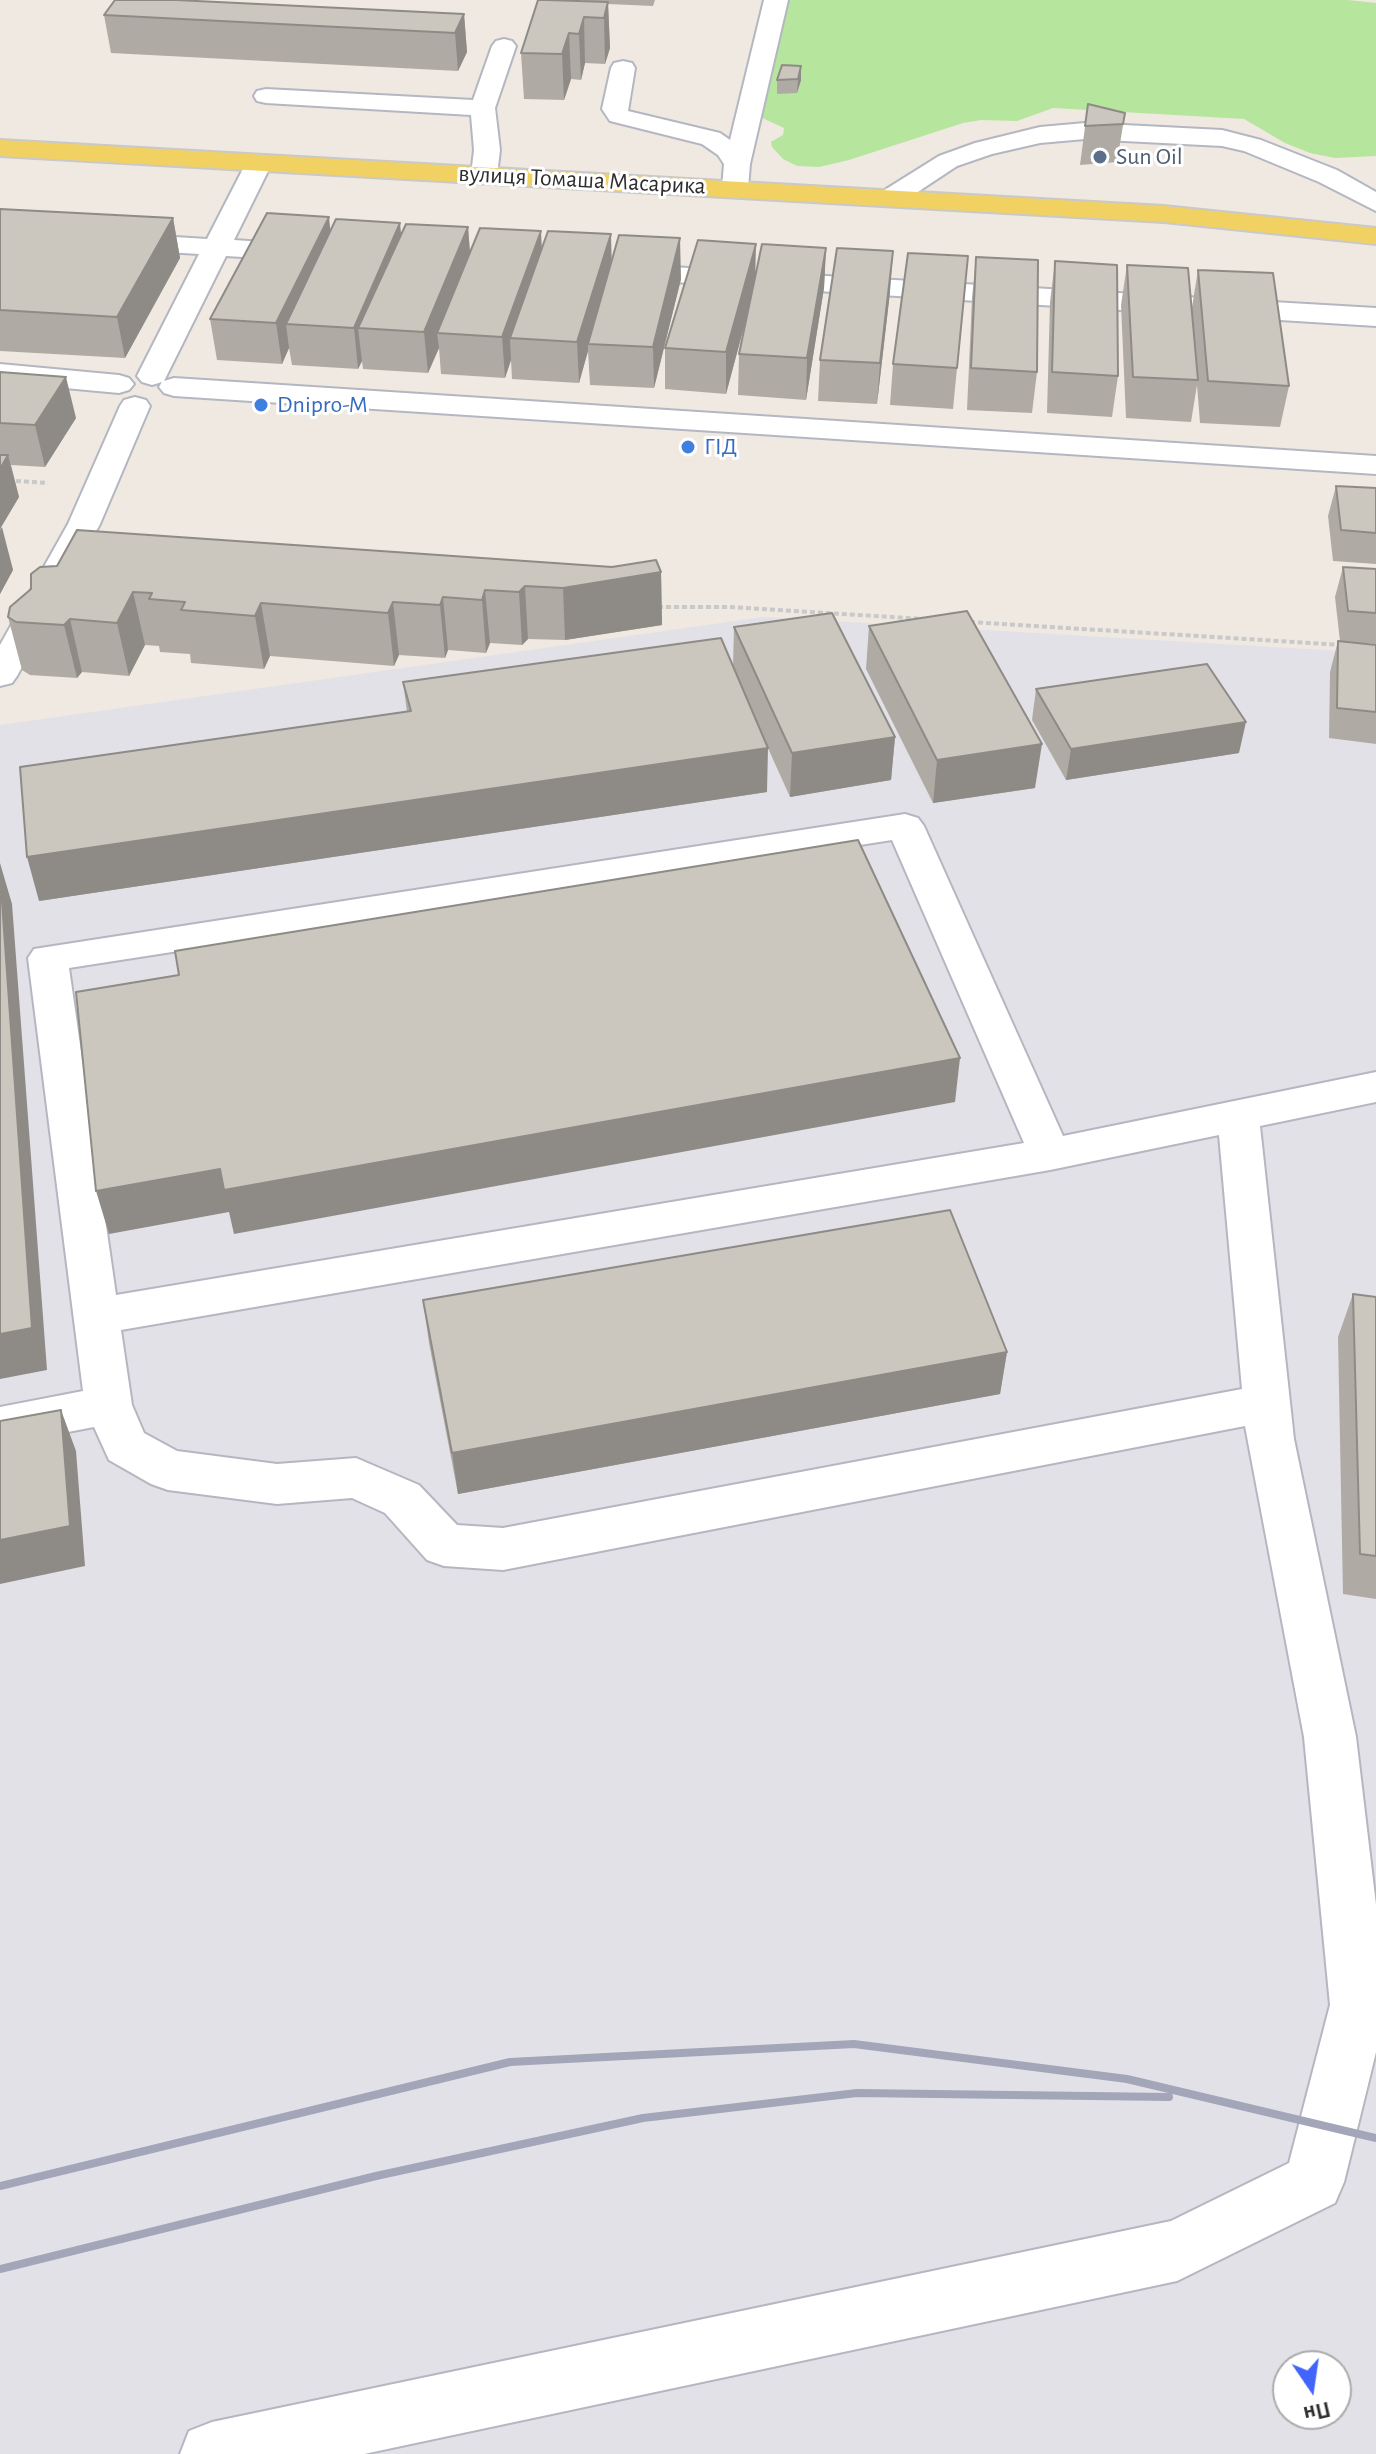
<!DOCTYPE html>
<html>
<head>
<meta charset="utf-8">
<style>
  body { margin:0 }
  #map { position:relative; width:1376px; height:2454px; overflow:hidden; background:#efe9e1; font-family:"Alegreya Sans",sans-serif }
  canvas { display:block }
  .north { position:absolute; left:1272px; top:2350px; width:80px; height:80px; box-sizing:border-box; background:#fff; border:2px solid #ababab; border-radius:50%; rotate:167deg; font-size:22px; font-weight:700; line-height:32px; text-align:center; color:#2e2e2e }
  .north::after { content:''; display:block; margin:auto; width:28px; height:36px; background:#4264fb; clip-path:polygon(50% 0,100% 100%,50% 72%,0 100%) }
</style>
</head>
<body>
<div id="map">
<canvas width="1376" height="2454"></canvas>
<div class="north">Пн</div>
</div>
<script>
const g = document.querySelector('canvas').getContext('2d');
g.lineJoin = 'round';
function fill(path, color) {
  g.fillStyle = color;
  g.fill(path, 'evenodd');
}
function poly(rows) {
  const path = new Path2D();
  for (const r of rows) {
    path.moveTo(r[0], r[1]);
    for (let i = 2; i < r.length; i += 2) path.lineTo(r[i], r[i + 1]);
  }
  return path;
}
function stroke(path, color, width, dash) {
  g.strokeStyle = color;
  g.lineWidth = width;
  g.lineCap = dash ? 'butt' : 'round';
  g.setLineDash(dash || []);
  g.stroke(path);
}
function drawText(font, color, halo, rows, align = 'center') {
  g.font = font + ' "Alegreya Sans",sans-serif';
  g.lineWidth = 6;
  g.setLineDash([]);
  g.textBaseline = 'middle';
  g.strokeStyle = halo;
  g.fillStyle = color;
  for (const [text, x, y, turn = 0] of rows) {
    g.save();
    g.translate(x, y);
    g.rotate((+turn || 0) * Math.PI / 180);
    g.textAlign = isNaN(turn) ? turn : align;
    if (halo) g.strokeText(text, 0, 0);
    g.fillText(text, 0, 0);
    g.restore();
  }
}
fill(poly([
  [763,617,1376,653,1376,2454,0,2454,0,725],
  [1288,2366,1336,2366,1336,2414,1288,2414]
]), '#e3e1e8');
fill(poly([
  [789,0,1348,0,1376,3,1376,156,1335,158,1310,153,1285,143,1244,119,1053,108,1017,121,981,120,963,123,849,160,819,167,797,166,783,159,772,147,771,142,783,135,784,128,758,116]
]), '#b6e59e');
const minor = poly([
  [764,0,788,0,750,164,748,188,744,194,735,196,726,194,722,188,724,164,718,155,702,144,610,121,602,109,611,68,614,63,623,61,632,63,635,68,628,111,720,133,730,140,764,0],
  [504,39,512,41,516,46,495,108,500,150,497,175,493,181,484,183,475,181,471,175,474,150,471,115,266,103,257,101,254,96,257,91,266,89,473,100,492,46,496,41,504,39],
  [1085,123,1222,130,1261,140,1337,170,1376,192,1376,211,1319,182,1244,151,1222,146,1085,139,1040,143,992,154,957,166,901,203,892,205,883,203,879,197,883,191,939,156,975,143,1040,127,1085,123],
  [259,155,268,158,272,163,234,240,308,245,318,247,322,253,318,259,308,261,226,256,164,381,174,378,1376,456,1376,474,174,396,164,393,159,387,162,382,152,385,142,382,137,376,199,254,0,242,0,226,207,239,246,163,250,158,259,155],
  [620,264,1376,308,1376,326,610,278,606,272,610,266,620,264],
  [0,364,119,375,129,378,134,384,129,390,119,393,0,382,0,364],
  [135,397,146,400,150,406,100,524,17,676,12,683,0,686,0,645,68,524,120,406,124,400,135,397],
  [905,814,918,818,924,826,1063,1136,1376,1072,1376,1102,1260,1126,1294,1439,1356,1737,1376,1905,1376,2052,1344,2182,1335,2203,1177,2281,364,2454,180,2454,189,2431,212,2422,1171,2221,1289,2163,1330,2005,1304,1737,1245,1426,503,1570,444,1566,427,1560,385,1513,352,1498,277,1504,168,1490,151,1484,109,1460,94,1427,0,1445,0,1407,83,1391,28,958,34,949,905,814],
  [892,840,1024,1143,116,1295,69,968,892,840],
  [1219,1135,1242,1389,503,1528,457,1525,419,1485,356,1458,277,1464,177,1451,144,1433,132,1405,121,1330,1050,1170,1219,1135]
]);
const major = poly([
  [0,140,1164,206,1376,228,1376,244,1164,222,0,156,0,140]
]);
stroke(minor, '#b4b7c1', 4);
stroke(major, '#c9c9c9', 4);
stroke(poly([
  [0,480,48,483],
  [658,607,731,607,924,619],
  [970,622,1343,645]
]), '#c9c9c9', 4, [5, 3]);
fill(minor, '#fff');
fill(major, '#f2d163');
stroke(poly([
  [0,2186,510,2062,854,2044,1127,2079,1376,2138],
  [0,2269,376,2176,643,2118,857,2093,1169,2097]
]), '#a3a6b8', 8);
fill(poly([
  [584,0,655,0,653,6,608,4,610,48,605,64,585,63,581,80,571,79,564,100,524,99,521,53],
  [464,14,467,52,458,71,111,53,104,15],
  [782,65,801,80,797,93,777,94,777,80],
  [1088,104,1125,113,1117,162,1080,165],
  [0,209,173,218,180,258,125,358,0,351],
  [468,227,470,252,541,248,612,262,681,279,654,388,590,385,588,351,579,383,512,379,511,360,505,378,441,374,439,348,428,373,363,369,362,361,358,369,292,365,289,348,282,364,217,360,210,319,401,234],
  [826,248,824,288,806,400,738,395,739,354,748,312,726,394,665,389,665,348,755,277],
  [968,256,953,409,890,405,893,364],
  [976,257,1037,372,1032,413,967,410,972,298],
  [1055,261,1118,376,1112,417,1047,413,1050,302],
  [1127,265,1192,307,1198,270,1289,386,1280,427,1200,423,1197,385,1191,422,1126,418,1121,305],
  [890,292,877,404,818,401,820,360],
  [0,372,76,418,45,467,11,465,19,497,1,527,13,570,0,594],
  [1336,486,1376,488,1376,564,1333,561,1328,516],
  [1343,567,1376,569,1376,644,1344,642,1376,645,1376,744,1329,738,1330,672,1338,641,1340,641,1335,597],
  [661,572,662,625,565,640,528,639,522,645,490,643,486,653,448,650,445,658,399,655,394,666,270,656,264,669,191,663,190,654,160,652,159,646,145,645,129,676,82,672,77,678,30,675,22,670,8,617,31,589],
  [869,626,1035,788,933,803,866,669],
  [734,627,895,737,891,780,790,797,767,746,767,792,39,901,407,712,403,682,733,666],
  [1036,689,1239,753,1066,780,1032,720],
  [1353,1294,1376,1297,1376,1599,1343,1594,1338,1337],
  [423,1300,1007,1352,1000,1394,458,1494,429,1343]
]), '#afaba4');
fill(poly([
  [608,2,610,48,605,64,604,18],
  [464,14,467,52,458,71,455,33],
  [584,17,585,63,581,80,579,34],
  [569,33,571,79,564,100,562,54],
  [801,66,801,80,797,93,798,79],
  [329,217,333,257,286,324,289,348,282,364,276,323],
  [173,218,180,258,125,358,117,317],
  [400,223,404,263,358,328,362,361,358,369,354,328],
  [468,227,471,267,437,333,439,348,428,373,424,332],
  [541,231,543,271,510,338,511,360,505,378,502,337],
  [611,234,612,274,588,344,588,351,579,383,577,342],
  [680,238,681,279,654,388,653,347],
  [756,244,755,285,726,394,726,352],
  [826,248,824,288,806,400,807,358],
  [893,251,890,292,877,404,880,363],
  [66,377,76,418,45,467,35,425],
  [8,455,19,497,0,529,0,469],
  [2,527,13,570,0,594,0,531],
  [661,572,662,625,565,640,563,588],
  [525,586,528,639,522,645,519,592],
  [485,590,490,643,486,653,482,600],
  [133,592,145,645,129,676,117,623],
  [443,597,448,650,445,658,440,605],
  [393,602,399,655,394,666,388,613],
  [261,603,270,656,264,669,255,616],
  [70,619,82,672,77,678,64,625],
  [1246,722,1239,753,1066,780,1071,749],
  [895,737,891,780,790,797,792,753],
  [1042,744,1035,788,933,803,937,760],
  [768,748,767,792,39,901,27,857],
  [0,863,12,904,47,1370,0,1379],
  [960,1058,955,1102,234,1234,229,1212,109,1234,96,1191,220,1169],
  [1007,1352,1000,1394,458,1494,452,1453],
  [61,1410,76,1451,85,1566,0,1584,0,1540]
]), '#8e8b86');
const building = poly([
  [115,0,176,0,464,14,455,33,104,15,115,0],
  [538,0,548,0,608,2,604,18,584,17,579,34,569,33,562,54,521,53,538,0],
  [782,65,801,66,798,79,777,80,782,65],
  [1088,104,1125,113,1123,124,1085,126,1088,104],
  [0,209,173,218,117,317,0,310,0,209],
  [267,213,329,217,276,323,210,319,267,213],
  [336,219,400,223,354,328,286,324,336,219],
  [406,224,468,227,424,332,358,328,406,224],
  [480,228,541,231,502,337,437,333,480,228],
  [548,231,611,234,577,342,510,338,548,231],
  [619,235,680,238,653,347,588,344,619,235],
  [698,240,756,244,726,352,665,348,698,240],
  [762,244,826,248,807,358,739,354,762,244],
  [837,248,893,251,880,363,820,360,837,248],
  [908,253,968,256,957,368,893,364,908,253],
  [976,257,1038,260,1037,372,971,368,976,257],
  [1055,261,1117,265,1118,376,1052,372,1055,261],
  [1127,265,1188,268,1198,380,1133,377,1127,265],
  [1198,270,1273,273,1289,386,1208,381,1198,270],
  [0,372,66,377,35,425,0,423,0,372],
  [0,455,8,455,0,469,0,455],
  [1336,486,1376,488,1376,533,1341,530,1336,486],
  [77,530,612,567,656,560,661,572,563,588,525,586,519,592,485,590,482,600,443,597,440,605,393,602,388,613,261,603,255,616,181,610,185,602,149,599,152,593,133,592,117,623,70,619,64,625,16,622,8,617,10,607,31,589,31,574,40,567,57,566,77,530],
  [1343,567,1376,569,1376,613,1348,611,1343,567],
  [967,611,1042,744,937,760,869,626,967,611],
  [832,613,895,737,792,753,734,627,832,613],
  [721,638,768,748,27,857,20,767,411,711,403,682,721,638],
  [1338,641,1376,645,1376,712,1337,708,1338,641],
  [1207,664,1246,722,1071,749,1036,689,1207,664],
  [858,840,960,1058,224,1190,220,1169,96,1191,76,992,179,975,175,951,858,840],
  [0,873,32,1328,0,1334,0,873],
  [950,1210,1007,1352,452,1453,423,1300,950,1210],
  [1353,1294,1376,1297,1376,1556,1360,1554,1353,1294],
  [61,1410,70,1526,0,1540,0,1421,61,1410]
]);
fill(building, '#cbc7bf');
stroke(building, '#8e8b86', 2);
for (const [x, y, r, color] of [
  [1100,157,8,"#5c6f8a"],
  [261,405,8,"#3f7fe0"],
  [688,447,8,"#3f7fe0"]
]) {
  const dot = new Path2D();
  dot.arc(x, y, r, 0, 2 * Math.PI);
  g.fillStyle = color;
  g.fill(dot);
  stroke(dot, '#fff', 3);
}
drawText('24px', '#4e5e75', '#fff', [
  ["Sun Oil",1116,157]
], 'left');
drawText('24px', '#2e2e2e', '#fff', [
  ["вулиця Томаша Масарика",582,180,3]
]);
drawText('24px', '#366cbe', '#fff', [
  ["Dnipro-M",277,405],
  ["ГІД",704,447]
], 'left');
</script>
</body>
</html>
